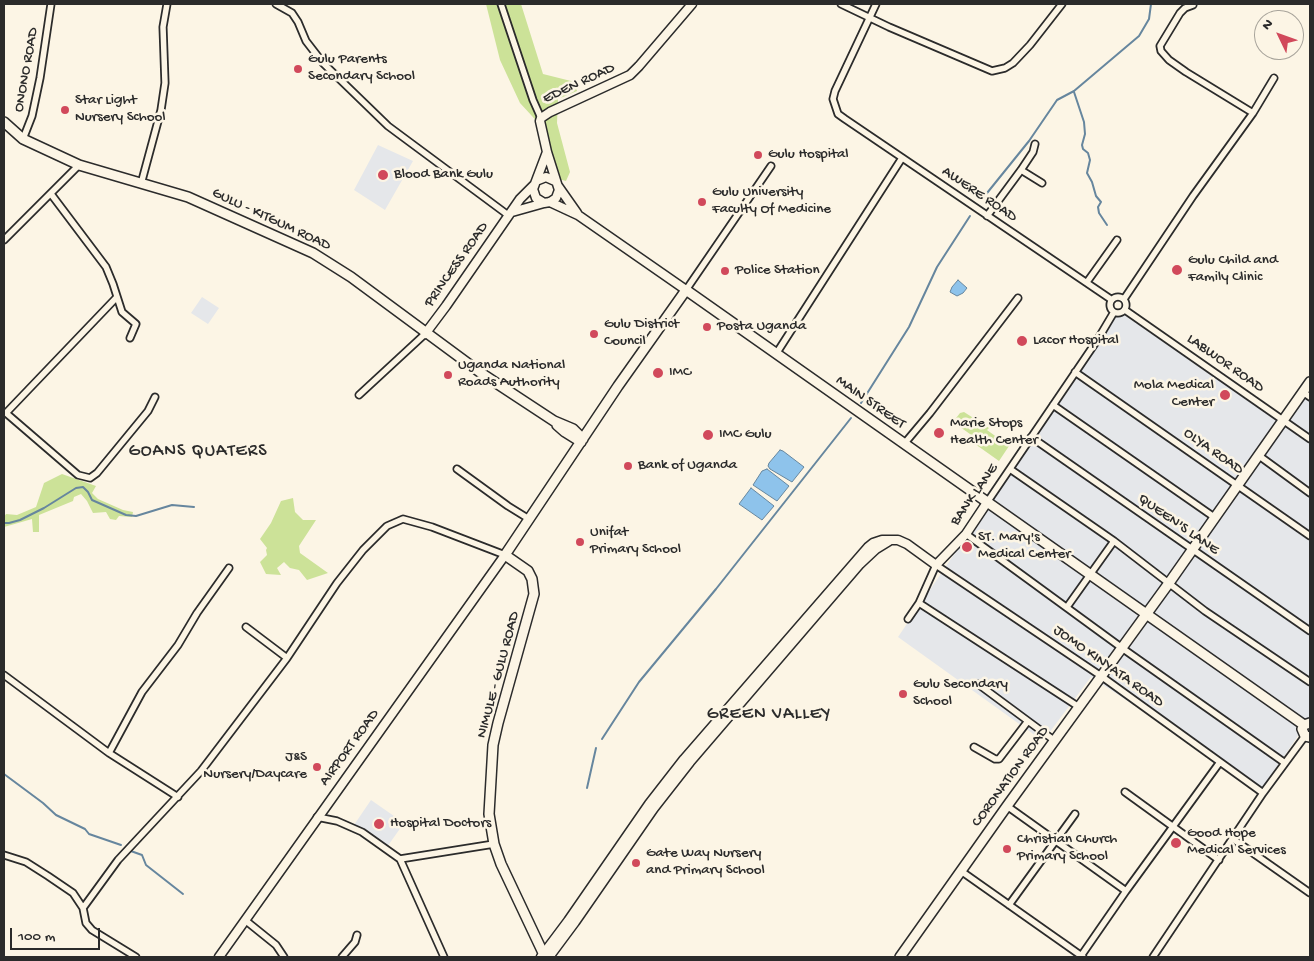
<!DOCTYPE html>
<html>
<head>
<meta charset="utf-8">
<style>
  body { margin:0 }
  #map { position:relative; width:1314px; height:961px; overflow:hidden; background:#fcf5e5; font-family:"Gochi Hand",sans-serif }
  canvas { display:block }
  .frame { position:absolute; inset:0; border:5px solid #2b2b2b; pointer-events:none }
  .north { position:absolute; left:1254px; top:10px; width:50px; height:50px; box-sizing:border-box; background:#fcf5e5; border:1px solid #a8a49b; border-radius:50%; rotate:312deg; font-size:14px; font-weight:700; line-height:20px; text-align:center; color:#2b2b2b }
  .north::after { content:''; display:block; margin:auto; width:18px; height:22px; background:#d1495b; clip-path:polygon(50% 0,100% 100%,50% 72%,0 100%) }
  .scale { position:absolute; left:10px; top:928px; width:90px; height:22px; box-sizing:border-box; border:2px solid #2b2b2b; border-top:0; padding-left:6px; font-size:15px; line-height:18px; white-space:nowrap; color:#2b2b2b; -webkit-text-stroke:4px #fcf5e5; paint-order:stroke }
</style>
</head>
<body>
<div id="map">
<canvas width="1314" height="961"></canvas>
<div class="frame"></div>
<div class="north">N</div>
<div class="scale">100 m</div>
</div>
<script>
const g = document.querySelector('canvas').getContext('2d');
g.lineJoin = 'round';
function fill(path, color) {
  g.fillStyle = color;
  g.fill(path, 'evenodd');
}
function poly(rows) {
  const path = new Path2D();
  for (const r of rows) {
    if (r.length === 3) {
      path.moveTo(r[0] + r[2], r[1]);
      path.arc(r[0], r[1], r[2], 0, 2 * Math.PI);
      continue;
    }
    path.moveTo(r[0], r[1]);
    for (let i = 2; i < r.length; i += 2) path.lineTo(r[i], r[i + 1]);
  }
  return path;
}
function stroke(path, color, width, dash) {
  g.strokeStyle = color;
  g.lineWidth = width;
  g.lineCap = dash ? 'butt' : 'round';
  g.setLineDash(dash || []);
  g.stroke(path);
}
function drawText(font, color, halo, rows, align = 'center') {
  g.font = font + ' "Gochi Hand",sans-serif';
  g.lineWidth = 5;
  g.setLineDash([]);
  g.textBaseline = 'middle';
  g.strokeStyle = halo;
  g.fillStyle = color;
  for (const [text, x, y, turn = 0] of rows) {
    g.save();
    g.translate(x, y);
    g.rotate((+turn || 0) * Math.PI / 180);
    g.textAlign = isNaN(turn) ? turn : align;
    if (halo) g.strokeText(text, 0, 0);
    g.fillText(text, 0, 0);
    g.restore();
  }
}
fill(poly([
  [378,145,413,161,385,210,354,190],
  [202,297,219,308,208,324,191,313],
  [1117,314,1123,314,1282,424,1310,384,1310,721,1308,721,1262,789,1091,677,1043,741,898,637],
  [371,800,404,823,387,847,354,825]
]), '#e5e7ea');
fill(poly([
  [486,4,521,4,543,74,575,82,577,91,558,99,557,123,570,172,566,181,559,179,543,128,520,103,500,60],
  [964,412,989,428,987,430,1009,446,999,461,975,444,977,439,953,422,960,413],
  [62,474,96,486,92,493,98,499,123,510,133,512,132,517,119,516,116,520,110,519,106,512,93,513,87,501,81,494,74,497,73,501,39,515,39,532,33,532,32,519,4,527,4,517,6,514,17,515,36,507,44,483],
  [293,498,295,512,303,520,316,520,299,546,300,553,328,573,307,580,299,570,290,568,284,562,277,568,281,575,266,574,260,562,267,555,266,550,267,548,260,539,271,523,281,501]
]), '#cce298');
const water = poly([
  [958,280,967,288,963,293,957,296,950,292,952,287,958,280],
  [780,450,783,451,804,467,792,482,770,469,768,466,769,463,780,450],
  [767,469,789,486,777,501,753,485,762,471,767,469],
  [751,488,774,506,762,520,739,504,751,488]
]);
fill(water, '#8ec3eb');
stroke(water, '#66869e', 1);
stroke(poly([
  [1074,92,1084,122,1085,134,1082,145,1083,149,1088,153,1090,160,1087,173,1092,182,1096,196,1101,202,1098,207,1099,213,1107,225],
  [983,198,1029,141,1057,100,1074,91,1139,36,1149,19,1151,4],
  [861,403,909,327,937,267,970,216],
  [4,523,9,523,20,520,44,508,76,488,83,487,88,492,92,500,126,515,136,516,172,505,194,507],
  [602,739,639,682,716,589,851,418],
  [4,774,43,803,56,815,85,829,89,834,121,845],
  [587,788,596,748],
  [128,850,142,855,146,865,183,894]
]), '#66869e', 2);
const minor = poly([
  [276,4,292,13,298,22,306,41,323,63,388,126,508,215],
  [501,4,533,100,541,118],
  [841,4,889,27,992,71,1005,68,1013,63,1030,45,1062,4],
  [876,4,835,91,833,99,838,114,845,119,1112,300],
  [1193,5,1185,8,1180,13,1160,46,1161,51,1169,60,1186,72,1253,113],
  [23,139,32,116,40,78,51,4],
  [1021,170,1042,183],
  [141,184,161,110,165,83,163,27,167,4],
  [51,194,106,267,113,284,122,312,136,324,130,338],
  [987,216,1021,170,1033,152,1035,144],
  [4,240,79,165],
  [1087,282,1117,240],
  [686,290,771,166],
  [117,297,6,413,78,475,90,478,97,473,148,411,155,397],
  [1118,305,8],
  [1124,299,1193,196,1253,113,1274,78],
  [1125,310,1310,439],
  [776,354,902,158],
  [1075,372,1310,536],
  [1303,392,1310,397],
  [359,395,425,334],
  [1053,405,1214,517],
  [1031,437,1310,631],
  [904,444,930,413,1018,298],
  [1258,455,1310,493],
  [457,469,508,506,529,519],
  [1010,469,1114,541,1205,611,1310,682],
  [988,501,1098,339,1114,312],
  [966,534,1122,648,1285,763],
  [919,603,1079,707],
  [1067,607,1114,541],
  [908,619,919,603,936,565,1101,676,1263,793],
  [246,627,287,658],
  [4,675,109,753,178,797],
  [978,684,1055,741],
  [974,747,995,759,999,759,1028,721],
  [109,753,142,692,178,645,197,613,229,568],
  [1125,792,1219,860],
  [1007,806,1126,891],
  [317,817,337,821,362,832,400,859,494,844],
  [1233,839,1310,893],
  [4,855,26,862,48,876,73,893,83,908],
  [400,859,444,957],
  [961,871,1083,957],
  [1009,905,1075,814],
  [245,920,276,945,284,957],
  [1081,956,1126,891,1220,762],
  [136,957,92,930,86,923,83,908,118,860,201,771,287,658,337,583,363,550,387,526,403,519,432,527,505,555],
  [342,957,355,942,357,935],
  [1153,957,1263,793,1305,736]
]);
const tertiary = poly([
  [536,181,547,152],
  [555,181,546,177,536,181,533,189,536,198,544,203,550,202,556,198,559,190,547,152,540,121,541,118,550,112,630,75,639,66,692,4],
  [558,186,577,213],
  [550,202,578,215,686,290],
  [512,212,544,203],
  [425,334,446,306,520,199,534,185],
  [219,957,505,555],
  [541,957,568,921,649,804,684,759,868,547,873,543,882,540,898,540,907,544,936,565,966,534,988,501],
  [549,957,575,922,654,808,690,762,860,564,876,549,889,541]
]);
const secondary = poly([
  [900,957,1007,806,1169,583,1310,382]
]);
const primary = poly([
  [4,122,23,139,79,165,188,197,313,253,351,277,481,373,554,421,573,429,583,439],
  [557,425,565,432,581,442],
  [1310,723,1304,725,1302,729,1305,736,1310,737],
  [545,957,501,864,494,844,489,814,493,745,498,723,534,594,532,579,528,571,505,555,618,386,686,290,1304,725]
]);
stroke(minor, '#2b2b2b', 9);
stroke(tertiary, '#2b2b2b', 11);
stroke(secondary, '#2b2b2b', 12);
stroke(primary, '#2b2b2b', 12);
stroke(minor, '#fcf5e5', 5.5);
stroke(tertiary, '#fcf5e5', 8);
stroke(secondary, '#fcf5e5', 9);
stroke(primary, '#fcf5e5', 9);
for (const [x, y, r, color] of [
  [298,69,5,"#d1495b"],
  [65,110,5,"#d1495b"],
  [758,155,5,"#d1495b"],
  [383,175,6,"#d1495b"],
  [702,202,5,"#d1495b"],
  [1177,270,6,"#d1495b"],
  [725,271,5,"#d1495b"],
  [707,327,5,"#d1495b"],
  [594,334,5,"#d1495b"],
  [1022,341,6,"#d1495b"],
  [658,373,6,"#d1495b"],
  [448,375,5,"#d1495b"],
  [1225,395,6,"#d1495b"],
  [939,433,6,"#d1495b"],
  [708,435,6,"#d1495b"],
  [628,466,5,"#d1495b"],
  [580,542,5,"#d1495b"],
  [967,547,6,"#d1495b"],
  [903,694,5,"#d1495b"],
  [317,767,5,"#d1495b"],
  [379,824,6,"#d1495b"],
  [1176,843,6,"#d1495b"],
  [1007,849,5,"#d1495b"],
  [636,863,5,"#d1495b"]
]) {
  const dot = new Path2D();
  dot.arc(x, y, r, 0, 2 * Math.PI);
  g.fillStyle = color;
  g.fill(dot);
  stroke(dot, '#fcf5e5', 2);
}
drawText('15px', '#2b2b2b', '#fcf5e5', [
  ["Gulu Parents",308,60],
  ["Secondary School",308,77],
  ["Star Light",75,101],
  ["Nursery School",75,118],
  ["Gulu Hospital",768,155],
  ["Blood Bank Gulu",394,175],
  ["Gulu University",712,193],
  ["Faculty Of Medicine",712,210],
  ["Gulu Child and",1188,261],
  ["Family Clinic",1188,278],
  ["Police Station",735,271],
  ["Gulu District",604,325],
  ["Council",604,342],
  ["Posta Uganda",717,327],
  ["Lacor Hospital",1033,341],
  ["Uganda National",458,366],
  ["Roads Authority",458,383],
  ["IMC",669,373],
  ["Mola Medical",1214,386,"right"],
  ["Center",1214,403,"right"],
  ["Marie Stops",950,424],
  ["Health Center",950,441],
  ["IMC Gulu",719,435],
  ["Bank of Uganda",638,466],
  ["Unifat",590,533],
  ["Primary School",590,550],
  ["ST. Mary's",978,538],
  ["Medical Center",978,555],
  ["Gulu Secondary",913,685],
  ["School",913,702],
  ["J&S",307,758,"right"],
  ["Nursery/Daycare",307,775,"right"],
  ["Hospital Doctors",390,824],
  ["Good Hope",1187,834],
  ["Medical Services",1187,851],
  ["Christian Church",1017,840],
  ["Primary School",1017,857],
  ["Gate Way Nursery",646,854],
  ["and Primary School",646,871]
], 'left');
drawText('15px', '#2b2b2b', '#fcf5e5', [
  ["ONONO ROAD",27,70,-80],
  ["EDEN ROAD",579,84,-25],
  ["AWERE ROAD",979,195,34],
  ["GULU - KITGUM ROAD",271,220,25],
  ["PRINCESS ROAD",457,265,-55],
  ["LABWOR ROAD",1225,364,35],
  ["MAIN STREET",870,403,35],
  ["OLYA ROAD",1213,452,35],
  ["BANK LANE",975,495,-55],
  ["QUEEN'S LANE",1178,525,35],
  ["JOMO KINYATA ROAD",1108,667,35],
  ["NIMULE - GULU ROAD",499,675,-75],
  ["AIRPORT ROAD",350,748,-54],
  ["CORONATION ROAD",1011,777,-54]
]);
g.letterSpacing = '1px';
drawText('18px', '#2b2b2b', '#fcf5e5', [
  ["GOANS QUATERS",198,452],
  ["GREEN VALLEY",769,715]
]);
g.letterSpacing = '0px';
</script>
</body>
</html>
